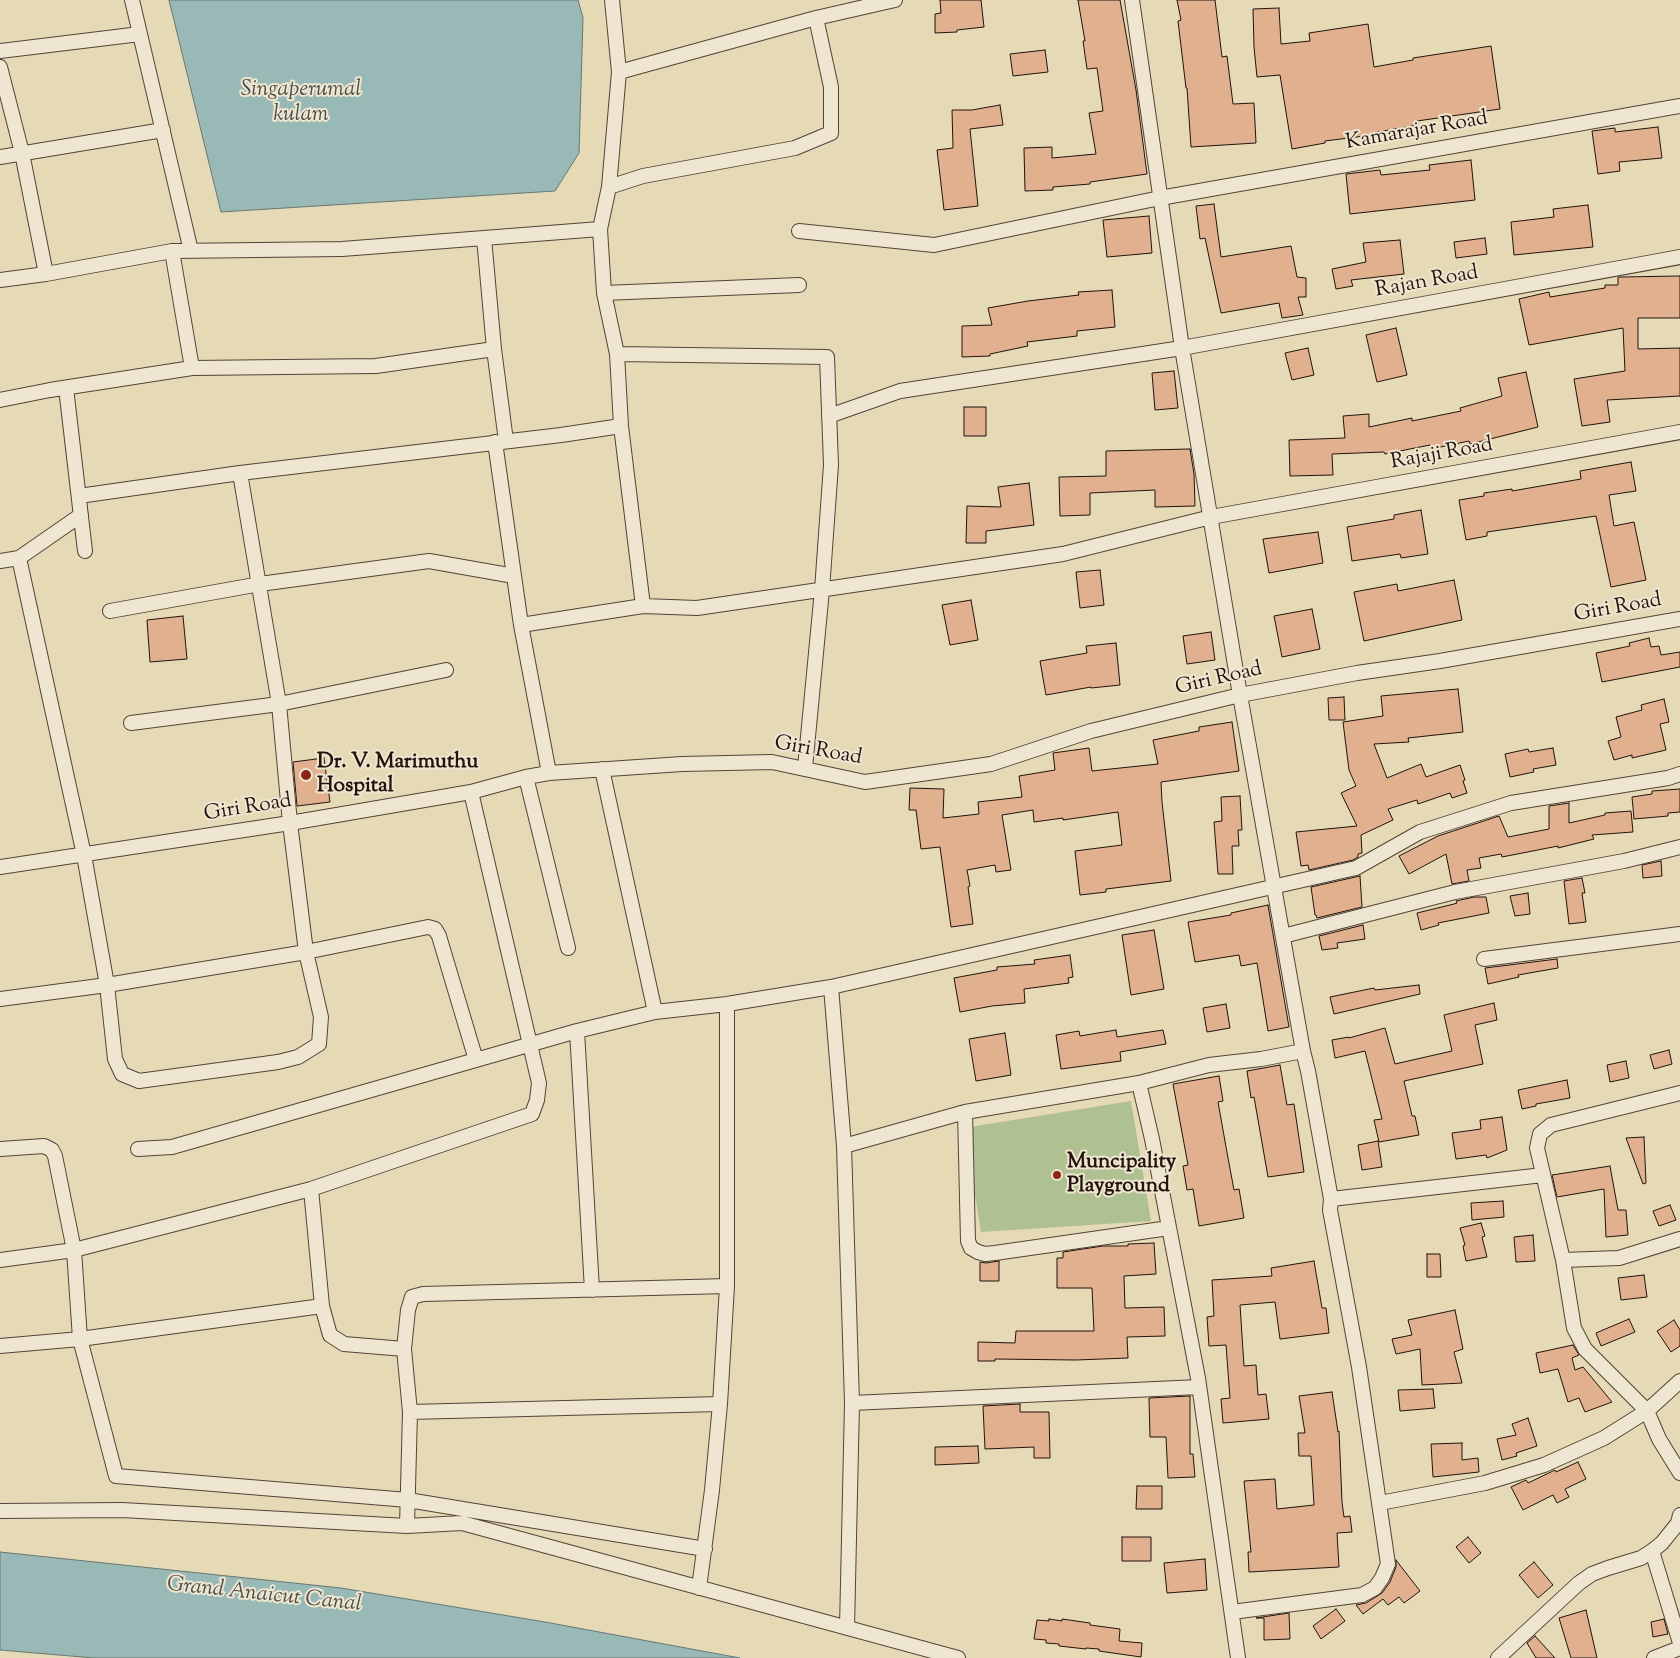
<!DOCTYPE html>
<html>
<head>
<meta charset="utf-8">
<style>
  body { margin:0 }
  canvas { display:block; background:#e5d9b6 }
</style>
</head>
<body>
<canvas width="1680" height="1658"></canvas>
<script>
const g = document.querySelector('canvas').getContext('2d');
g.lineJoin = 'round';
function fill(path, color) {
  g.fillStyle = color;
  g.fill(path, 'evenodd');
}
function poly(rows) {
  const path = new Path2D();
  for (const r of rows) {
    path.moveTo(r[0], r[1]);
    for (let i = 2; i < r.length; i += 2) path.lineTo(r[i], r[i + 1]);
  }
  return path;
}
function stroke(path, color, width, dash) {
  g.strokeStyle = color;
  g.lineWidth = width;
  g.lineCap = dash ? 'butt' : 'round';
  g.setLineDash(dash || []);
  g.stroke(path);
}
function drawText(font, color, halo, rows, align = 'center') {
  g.font = font + ' "Sorts Mill Goudy",serif';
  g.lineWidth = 4;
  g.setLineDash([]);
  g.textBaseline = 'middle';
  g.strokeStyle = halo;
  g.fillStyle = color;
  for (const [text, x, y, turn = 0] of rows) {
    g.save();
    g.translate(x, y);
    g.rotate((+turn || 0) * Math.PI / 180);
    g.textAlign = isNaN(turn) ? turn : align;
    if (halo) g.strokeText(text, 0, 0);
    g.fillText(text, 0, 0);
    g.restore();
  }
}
fill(poly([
  [1131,1101,1151,1221,981,1232,964,1128]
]), '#afc092');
const water = poly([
  [169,0,578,0,583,18,579,153,555,191,221,212,169,0],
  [0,1552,341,1588,545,1622,740,1658,94,1658,0,1650,0,1552]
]);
fill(water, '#98b9b6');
stroke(water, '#697772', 1);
const building = poly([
  [940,0,981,0,984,27,957,30,957,32,935,33,935,14,941,13,940,0],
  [1078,0,1120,0,1136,90,1147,174,1090,182,1090,184,1053,187,1053,190,1025,191,1024,148,1052,147,1052,158,1096,154,1089,113,1103,111,1097,68,1087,69,1083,41,1085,41,1078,0],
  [1177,0,1215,0,1222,57,1227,56,1233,104,1254,103,1256,143,1191,147,1187,88,1186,88,1178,21,1181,20,1177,0],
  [1279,8,1281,44,1310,41,1309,33,1368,24,1374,67,1413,60,1413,58,1491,46,1500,109,1417,121,1418,125,1372,133,1372,135,1325,141,1325,143,1292,149,1280,75,1257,77,1254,47,1253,9,1279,8],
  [1045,50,1048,72,1013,76,1010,54,1045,50],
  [1000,105,1003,125,970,129,978,206,944,210,937,150,953,148,952,110,972,110,1000,105],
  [1658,127,1662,158,1619,162,1620,171,1598,174,1592,131,1615,128,1615,132,1658,127],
  [1471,160,1475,200,1350,214,1346,174,1380,170,1381,175,1430,170,1429,165,1471,160],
  [1214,204,1221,257,1291,246,1297,277,1306,278,1306,297,1298,297,1303,315,1282,318,1279,303,1221,313,1205,238,1200,239,1196,206,1214,204],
  [1588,205,1593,247,1514,255,1511,222,1554,217,1553,209,1588,205],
  [1149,216,1152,253,1107,257,1103,220,1149,216],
  [1485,238,1487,254,1456,258,1454,242,1485,238],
  [1400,240,1404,274,1351,280,1353,286,1336,289,1332,269,1366,262,1363,243,1400,240],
  [1680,276,1680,318,1638,318,1638,349,1680,348,1680,396,1607,400,1610,422,1582,426,1574,379,1625,371,1623,328,1529,345,1519,299,1549,292,1550,297,1605,288,1605,285,1618,285,1618,277,1621,277,1680,276],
  [1112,290,1115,327,1077,331,1077,336,1027,342,1028,346,990,354,990,356,962,357,962,326,992,325,988,308,1028,301,1079,295,1078,292,1112,290],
  [1396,328,1407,375,1377,382,1366,335,1396,328],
  [1308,348,1314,375,1292,380,1285,353,1308,348],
  [1174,371,1178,408,1155,410,1152,373,1174,371],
  [1526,372,1538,427,1470,444,1469,441,1431,449,1430,445,1385,454,1384,452,1332,454,1333,475,1290,476,1289,440,1345,438,1343,416,1369,414,1369,427,1412,418,1412,421,1461,411,1460,408,1502,396,1498,378,1526,372],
  [964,407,986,407,986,436,964,436,964,407],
  [1190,449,1194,474,1195,506,1155,507,1155,490,1090,493,1090,515,1060,516,1059,477,1106,476,1106,451,1190,449],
  [1631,462,1636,491,1609,495,1614,526,1634,522,1646,580,1611,587,1596,516,1487,532,1487,536,1466,540,1459,500,1484,496,1484,493,1512,489,1512,491,1581,479,1580,471,1631,462],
  [1029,483,1034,525,986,531,986,543,966,543,967,506,1001,507,998,487,1029,483],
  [1421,510,1428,554,1401,558,1400,554,1352,561,1347,527,1394,519,1394,515,1421,510],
  [1318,532,1323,563,1269,573,1263,539,1318,532],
  [1100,570,1104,605,1080,608,1076,572,1100,570],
  [1454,580,1462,620,1364,641,1354,592,1397,584,1398,591,1454,580],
  [971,600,978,640,950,645,942,605,971,600],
  [1312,609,1320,649,1282,657,1274,616,1312,609],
  [183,616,187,659,150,662,147,620,183,616],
  [1211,632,1215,660,1187,664,1183,636,1211,632],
  [1649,638,1651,647,1659,646,1661,655,1680,652,1680,667,1602,682,1596,653,1630,646,1629,643,1649,638],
  [1116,643,1120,685,1091,688,1091,687,1046,695,1040,661,1087,653,1086,646,1116,643],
  [1458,689,1463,732,1408,738,1409,742,1374,744,1387,778,1421,764,1426,777,1460,765,1465,780,1463,781,1467,793,1452,798,1450,793,1418,804,1417,800,1388,809,1393,820,1361,835,1362,853,1358,854,1358,857,1353,860,1309,870,1308,865,1301,866,1296,832,1357,826,1341,793,1356,786,1349,770,1343,722,1383,716,1381,696,1458,689],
  [1344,697,1345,720,1329,720,1328,698,1344,697],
  [1664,699,1669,722,1660,724,1666,750,1632,758,1632,755,1614,760,1608,741,1621,737,1616,717,1642,710,1641,705,1664,699],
  [1232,722,1239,771,1161,782,1162,802,1171,881,1106,889,1106,892,1080,895,1075,851,1122,845,1118,812,1063,820,1063,818,1034,822,1033,810,1002,815,1011,870,996,872,995,865,967,870,970,886,968,887,973,924,951,927,940,847,921,849,916,810,909,810,910,788,944,789,943,818,979,814,978,802,1022,797,1019,776,1055,770,1053,753,1089,748,1092,771,1158,764,1153,740,1199,731,1199,727,1232,722],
  [1553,748,1556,765,1533,769,1534,772,1510,777,1505,754,1528,749,1529,752,1553,748],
  [324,758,330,802,297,806,293,762,324,758],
  [1680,789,1680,812,1668,813,1668,816,1634,819,1632,797,1652,794,1652,791,1680,789],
  [1240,796,1242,830,1238,830,1239,846,1232,846,1233,874,1218,874,1214,822,1222,821,1221,797,1240,796],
  [1569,803,1569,823,1605,815,1605,813,1631,811,1633,832,1592,835,1594,839,1558,848,1558,846,1502,857,1501,854,1479,858,1481,868,1467,870,1469,881,1452,884,1446,854,1409,874,1399,856,1438,836,1499,816,1508,837,1549,829,1549,806,1569,803],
  [1661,861,1662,876,1643,878,1642,865,1661,861],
  [1360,876,1362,907,1317,918,1316,915,1315,915,1311,887,1360,876],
  [1582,878,1585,893,1582,893,1586,922,1569,924,1564,881,1582,878],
  [1528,893,1530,914,1515,916,1510,896,1528,893],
  [1474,897,1486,897,1489,913,1438,923,1439,925,1421,930,1417,913,1454,904,1457,903,1456,901,1474,897],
  [1268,905,1289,1027,1268,1031,1257,963,1241,966,1239,955,1195,962,1188,922,1231,915,1231,913,1268,905],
  [1363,925,1365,939,1337,943,1338,948,1322,950,1319,936,1363,925],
  [1154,930,1164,989,1131,995,1122,935,1154,930],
  [1070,955,1073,977,1068,978,1069,983,1024,989,1025,1003,992,1006,960,1012,954,978,997,970,997,967,1035,964,1034,960,1070,955],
  [1557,959,1558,968,1518,975,1519,977,1488,984,1485,968,1557,959],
  [1419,985,1420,994,1334,1014,1330,997,1374,988,1375,990,1419,985],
  [1494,1003,1497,1020,1475,1025,1483,1064,1404,1081,1412,1116,1415,1116,1419,1135,1379,1142,1374,1120,1382,1119,1365,1051,1335,1058,1332,1040,1349,1037,1349,1038,1385,1028,1395,1064,1452,1051,1444,1015,1494,1003],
  [1226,1004,1230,1028,1207,1032,1203,1008,1226,1004],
  [1116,1030,1117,1037,1163,1030,1166,1044,1120,1052,1121,1061,1061,1069,1056,1035,1079,1031,1080,1036,1116,1030],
  [1005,1033,1011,1075,976,1081,969,1039,1005,1033],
  [1669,1050,1672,1064,1654,1069,1650,1055,1669,1050],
  [1626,1061,1629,1078,1610,1082,1607,1065,1626,1061],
  [1280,1065,1287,1105,1294,1104,1304,1172,1268,1177,1254,1097,1251,1098,1247,1071,1280,1065],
  [1219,1076,1223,1101,1218,1102,1228,1158,1234,1190,1239,1189,1244,1218,1199,1226,1193,1189,1187,1190,1183,1166,1188,1165,1173,1084,1219,1076],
  [1567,1080,1570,1098,1536,1104,1536,1106,1522,1109,1518,1090,1567,1080],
  [1502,1117,1507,1150,1487,1158,1486,1155,1456,1159,1452,1133,1481,1129,1480,1120,1502,1117],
  [1644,1137,1646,1183,1643,1184,1626,1138,1644,1137],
  [1378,1141,1382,1167,1362,1170,1358,1145,1378,1141],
  [1610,1166,1618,1210,1626,1210,1628,1235,1606,1237,1604,1189,1557,1197,1552,1175,1610,1166],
  [1503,1201,1504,1217,1472,1220,1471,1203,1503,1201],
  [1670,1205,1676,1220,1659,1226,1653,1211,1670,1205],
  [1481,1223,1485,1236,1482,1237,1487,1257,1466,1261,1463,1246,1465,1245,1460,1228,1481,1223],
  [1533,1235,1535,1261,1516,1262,1514,1237,1533,1235],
  [1154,1243,1156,1274,1124,1276,1125,1308,1164,1307,1165,1336,1127,1337,1128,1358,1076,1360,995,1359,995,1361,978,1361,978,1342,1015,1343,1016,1331,1094,1331,1092,1288,1057,1288,1057,1258,1063,1258,1063,1252,1103,1246,1128,1246,1128,1244,1154,1243],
  [1427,1254,1440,1254,1441,1277,1427,1277,1427,1254],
  [999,1261,999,1281,980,1281,980,1262,986,1263,999,1261],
  [1314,1261,1322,1308,1326,1308,1329,1333,1280,1339,1275,1302,1240,1305,1244,1366,1256,1365,1258,1395,1266,1394,1269,1419,1223,1423,1221,1399,1230,1398,1226,1345,1209,1346,1207,1317,1214,1316,1212,1280,1272,1276,1271,1268,1314,1261],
  [1644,1275,1647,1297,1621,1300,1618,1278,1644,1275],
  [1455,1310,1463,1349,1454,1352,1462,1383,1422,1385,1420,1349,1396,1354,1392,1339,1412,1335,1408,1320,1455,1310],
  [1629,1319,1635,1332,1601,1346,1596,1333,1629,1319],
  [1674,1320,1680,1330,1680,1346,1671,1352,1657,1331,1674,1320],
  [1573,1345,1579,1355,1572,1358,1575,1370,1583,1367,1612,1402,1585,1412,1579,1398,1568,1402,1558,1369,1540,1373,1536,1353,1573,1345],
  [1433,1389,1435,1408,1400,1411,1398,1390,1433,1389],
  [1332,1392,1338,1432,1339,1431,1342,1502,1344,1517,1350,1516,1352,1532,1337,1533,1339,1567,1249,1572,1248,1552,1251,1552,1244,1481,1275,1479,1277,1509,1314,1505,1311,1456,1299,1456,1298,1433,1305,1433,1299,1396,1332,1392],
  [1190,1396,1190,1454,1193,1454,1195,1477,1168,1478,1166,1437,1150,1437,1149,1398,1190,1396],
  [1020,1404,1020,1412,1049,1412,1050,1458,1034,1458,1034,1447,985,1449,983,1406,1020,1404],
  [1528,1418,1537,1446,1516,1453,1517,1456,1502,1460,1497,1439,1516,1435,1512,1424,1528,1418],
  [1462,1443,1462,1460,1478,1458,1479,1472,1433,1477,1431,1444,1462,1443],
  [978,1446,979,1463,935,1465,935,1447,978,1446],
  [1578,1462,1586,1479,1565,1489,1569,1497,1557,1503,1553,1495,1523,1510,1511,1487,1526,1480,1528,1483,1555,1470,1556,1472,1578,1462],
  [1137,1486,1162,1486,1162,1509,1136,1509,1137,1486],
  [1122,1537,1151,1537,1151,1561,1122,1561,1122,1537],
  [1468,1537,1481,1553,1469,1563,1456,1547,1468,1537],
  [1205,1559,1207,1590,1167,1593,1164,1563,1205,1559],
  [1396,1560,1420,1591,1404,1603,1399,1597,1388,1605,1383,1599,1363,1614,1356,1605,1366,1603,1382,1593,1390,1582,1396,1567,1396,1560],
  [1534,1562,1553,1585,1538,1598,1519,1575,1534,1562],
  [1336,1609,1345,1621,1321,1639,1313,1626,1336,1609],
  [1586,1610,1597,1658,1571,1658,1559,1618,1586,1610],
  [1289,1613,1290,1639,1264,1640,1264,1618,1256,1618,1289,1613],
  [1049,1619,1062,1621,1062,1619,1090,1623,1090,1625,1120,1629,1119,1641,1142,1643,1141,1657,1099,1651,1099,1649,1086,1648,1086,1649,1059,1646,1059,1644,1046,1643,1046,1640,1034,1639,1037,1620,1049,1621,1049,1619],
  [1664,1619,1668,1634,1653,1637,1651,1622,1664,1619],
  [1535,1636,1555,1658,1536,1658,1527,1643,1535,1636]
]);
fill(building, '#e0b08f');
stroke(building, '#22130d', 1);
const street = poly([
  [132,0,191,251],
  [612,0,619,72,816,18,895,0],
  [1132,0,1182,348,1240,695,1303,1051,1308,1071,1331,1199,1330,1210,1359,1367,1388,1564,1382,1578,1375,1588,1362,1595,1232,1612],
  [816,18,831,87,831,133,795,148,643,176,609,187,600,229,604,293,617,354,621,426,643,606,697,608,1063,554,1211,517,1680,432],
  [0,51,140,34],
  [0,67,22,153,46,274,172,251,342,249,600,229],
  [0,157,163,130],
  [609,187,619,72],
  [799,231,934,245,1160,198,1680,106],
  [172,251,192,368],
  [0,280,46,274],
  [604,293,799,285],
  [494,349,506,441],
  [617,354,827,357,831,465,822,590,805,768],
  [66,388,85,551],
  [0,400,50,390,192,368,376,366,494,349,484,238],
  [829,416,900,391,1182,348,1680,257],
  [495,442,521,625],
  [79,496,240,473],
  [19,558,84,855,107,985,115,1059,122,1074,139,1081,278,1062,298,1057,319,1044,321,1017,306,952,290,823,279,704,240,473,561,435,621,426],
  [0,561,19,558,81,515],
  [110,611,260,584,429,561,514,576],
  [131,723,279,704,446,670],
  [602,769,655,1012],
  [549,773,521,625,643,606],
  [526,777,568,948],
  [0,867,290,823,471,792,526,777,549,773,682,764,772,762,865,782,991,764,1091,731,1240,695,1357,673,1440,661,1680,619],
  [1283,936,1455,892,1624,861,1680,847],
  [1484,959,1680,934],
  [831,987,844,1146,852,1403,1199,1387],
  [0,999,107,985,306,952,428,927,435,929,439,936,476,1060],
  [577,1031,592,1290],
  [1680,1093,1551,1125,1540,1134,1537,1148,1563,1260,1619,1258,1680,1239],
  [965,1112,968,1241,971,1248,978,1252,985,1254,995,1253,1169,1228],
  [844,1146,965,1112,1139,1083],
  [0,1149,44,1146,52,1150,55,1156,74,1250,80,1339,116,1476,408,1500,705,1549],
  [138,1149,172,1147,577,1031,655,1012,727,1004,831,987,1356,868,1420,832,1511,803,1668,778,1680,774],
  [311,1189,322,1306,330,1335,344,1344,404,1349],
  [1331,1199,1543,1175],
  [0,1260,74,1250,311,1189,532,1114,537,1100,539,1083,471,792],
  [1563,1260,1574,1328,1585,1349,1647,1411,1659,1439,1680,1473],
  [0,1346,80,1339,322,1306],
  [720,1404,410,1412,404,1349,408,1310,412,1297,423,1294,727,1286],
  [1380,1503,1485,1483,1544,1465,1604,1438,1647,1411,1680,1381],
  [0,1511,122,1510,407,1526,462,1523,958,1658],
  [407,1526,410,1412],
  [1652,1551,1680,1643],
  [699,1588,712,1490,720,1404,727,1286,727,1004],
  [847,1628,852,1403],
  [1238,1658,1198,1378,1152,1139,1139,1083,1209,1065,1261,1059,1303,1051],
  [1498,1658,1579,1583,1592,1574,1608,1568,1641,1558,1652,1551,1662,1543,1678,1523,1680,1515],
  [1654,1658,1680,1648]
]);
stroke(street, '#534437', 16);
stroke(street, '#eee6d0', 14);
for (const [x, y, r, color] of [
  [306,775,6,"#8f2418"],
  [1057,1175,5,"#8f2418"]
]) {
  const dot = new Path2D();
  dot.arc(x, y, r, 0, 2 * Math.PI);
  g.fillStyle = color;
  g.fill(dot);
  stroke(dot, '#eee6d0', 2);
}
drawText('21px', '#22130d', '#eee6d0', [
  ["Kamarajar Road",1417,132,-10],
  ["Rajan Road",1427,283,-10],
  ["Rajaji Road",1442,455,-10],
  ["Giri Road",1618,609,-10],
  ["Giri Road",1219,680,-13],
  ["Giri Road",818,752,10],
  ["Giri Road",248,809,-9]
]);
drawText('bold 21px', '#22130d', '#eee6d0', [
  ["Dr. V. Marimuthu",317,763],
  ["Hospital",317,787],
  ["Muncipality",1067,1163],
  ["Playground",1067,1187]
], 'left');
drawText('italic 22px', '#4b4d48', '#eee6d0', [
  ["Singaperumal",301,91],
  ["kulam",301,116],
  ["Grand Anaicut Canal",264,1596,6]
]);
</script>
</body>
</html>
